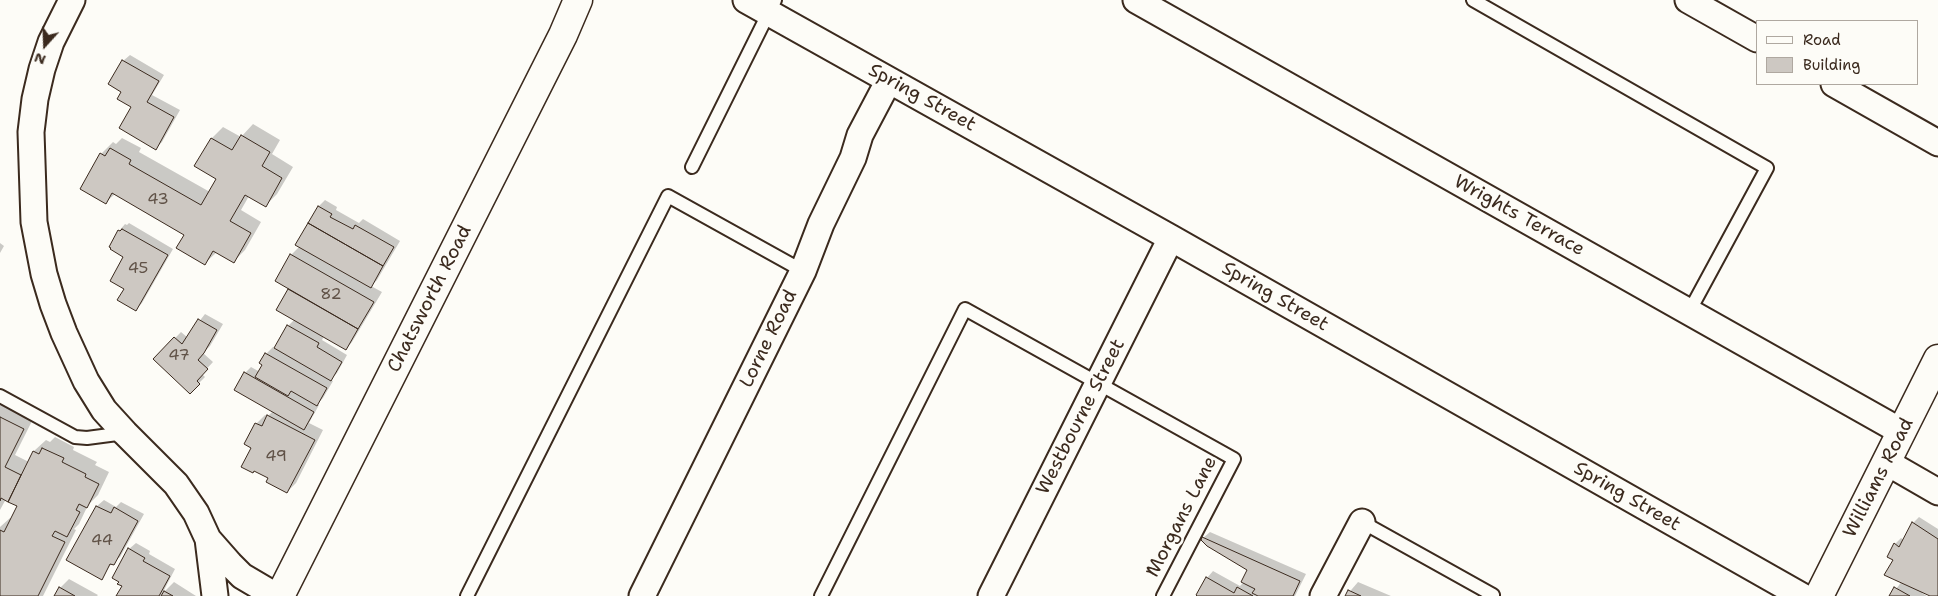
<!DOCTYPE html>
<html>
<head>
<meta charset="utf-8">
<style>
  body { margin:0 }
  #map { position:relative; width:1938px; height:596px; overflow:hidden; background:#fdfcf7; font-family:"Shantell Sans",sans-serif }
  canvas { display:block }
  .legend { position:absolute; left:1756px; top:20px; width:162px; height:65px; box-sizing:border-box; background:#fdfcf7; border:1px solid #afa8a0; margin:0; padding:6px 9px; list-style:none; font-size:15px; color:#3b2a1e }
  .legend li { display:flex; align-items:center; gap:10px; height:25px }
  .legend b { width:25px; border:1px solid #afa8a0 }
  .north { position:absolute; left:20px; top:20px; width:50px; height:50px; -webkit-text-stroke:4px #fdfcf7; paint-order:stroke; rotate:200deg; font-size:14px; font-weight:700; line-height:20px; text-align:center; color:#3b2a1e }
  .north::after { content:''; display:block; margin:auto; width:18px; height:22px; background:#3b2a1e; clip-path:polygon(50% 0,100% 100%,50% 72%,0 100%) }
</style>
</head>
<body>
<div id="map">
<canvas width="1938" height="596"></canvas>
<ul class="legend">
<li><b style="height:6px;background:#fdfcf7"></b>Road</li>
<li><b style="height:14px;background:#cdc8c2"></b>Building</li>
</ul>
<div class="north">N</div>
</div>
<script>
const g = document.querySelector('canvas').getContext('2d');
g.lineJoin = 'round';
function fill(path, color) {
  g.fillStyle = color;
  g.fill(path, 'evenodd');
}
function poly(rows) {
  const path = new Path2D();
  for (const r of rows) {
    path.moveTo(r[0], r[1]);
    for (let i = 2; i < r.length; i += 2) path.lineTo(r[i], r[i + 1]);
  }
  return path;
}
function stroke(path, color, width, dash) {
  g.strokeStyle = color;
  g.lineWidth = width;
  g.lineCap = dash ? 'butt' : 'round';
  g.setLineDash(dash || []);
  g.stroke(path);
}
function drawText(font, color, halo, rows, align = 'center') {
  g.font = font + ' "Shantell Sans",sans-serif';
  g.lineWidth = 5;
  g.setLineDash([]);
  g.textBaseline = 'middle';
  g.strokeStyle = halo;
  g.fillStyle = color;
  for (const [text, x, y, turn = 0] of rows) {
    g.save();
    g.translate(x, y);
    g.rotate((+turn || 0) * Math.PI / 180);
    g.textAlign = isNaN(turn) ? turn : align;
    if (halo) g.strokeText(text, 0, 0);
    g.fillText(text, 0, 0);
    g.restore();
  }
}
fill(poly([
  [130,55,164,75,152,95,180,110,162,142,156,148,123,91,123,61],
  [253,124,280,140,272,154,293,167,277,194,266,205,249,196,241,210,261,222,245,250,234,261,217,252,205,263,185,234,115,194,105,203,101,154,113,142,116,144,122,138,141,148,139,152,210,192,217,178,196,166,212,138,223,127,241,137],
  [325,200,337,207,336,210,359,223,363,219,400,241,377,280,371,286,382,292,352,342,346,349,324,336,322,340,347,355,337,373,330,380,333,381,323,398,317,404,319,405,309,423,323,430,296,483,287,492,270,478,252,447,256,424,265,415,268,416,273,411,245,373,251,367,260,372,264,365,261,363,266,354,273,347,275,349,288,326,295,319,289,290,291,255,300,246,319,206],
  [129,223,173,249,142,303,136,309,126,288,125,256,119,231,125,224,127,225],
  [0,243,4,246,0,253],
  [205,314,223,324,210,346,203,353,213,362,202,374,205,377,190,392,155,359,181,332,187,337],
  [0,400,34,417,15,455,29,462,34,451,46,440,50,442,55,437,74,447,73,450,97,462,95,465,109,472,98,495,88,505,79,524,74,529,76,530,43,596,0,596,0,527,10,518,12,519,19,506,6,499,0,510],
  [104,500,116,507,121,502,144,514,120,557,112,563,101,578,68,560,97,506],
  [1919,517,1938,529,1938,596,1933,596,1923,591,1922,593,1927,596,1891,596,1902,581,1895,559,1895,544,1901,538,1904,540,1913,523],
  [1210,532,1306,574,1295,596,1199,596,1207,578,1213,571,1240,586,1244,582,1249,569,1203,538],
  [136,543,150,551,149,554,175,569,162,594,174,582,196,596,117,596,123,586,129,549],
  [69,579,98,595,97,596,56,596,60,588],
  [1358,582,1391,596,1346,596]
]), '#0003');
const building = poly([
  [122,60,159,81,147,102,174,117,156,150,119,128,131,107,117,99,121,92,108,84,122,60],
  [241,135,270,152,262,166,282,178,266,207,245,195,230,221,251,233,234,263,213,251,205,265,176,248,184,235,112,193,106,204,80,189,100,153,105,156,110,148,131,160,129,164,201,205,216,179,194,166,211,138,232,150,241,135],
  [318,206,332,214,330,217,353,229,355,225,394,247,383,266,308,223,318,206],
  [308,223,383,266,371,288,295,245,308,223],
  [122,229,168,255,136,311,117,300,124,289,110,281,123,257,110,249,111,248,109,247,118,230,120,231,122,229],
  [290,254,374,302,358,329,275,281,290,254],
  [288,289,358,329,346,350,276,310,288,289],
  [198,319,217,330,204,353,198,360,208,369,197,381,200,384,190,394,153,359,174,337,182,344,198,319],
  [287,325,319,343,317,347,342,362,331,381,274,348,287,325],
  [265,353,327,388,317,406,291,391,288,396,255,377,262,365,259,363,265,353],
  [244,372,314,412,304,430,234,390,244,372],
  [267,415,315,440,287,493,266,482,268,478,254,471,253,473,241,467,251,448,244,444,255,423,262,426,267,415],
  [0,417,24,429,5,467,21,475,8,502,1,498,0,501,0,417],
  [42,448,64,458,62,462,86,474,85,477,99,484,87,508,79,504,76,510,80,512,67,537,55,531,52,536,65,542,38,596,0,596,0,530,4,532,17,506,8,502,33,451,39,454,42,448],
  [96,506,111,513,114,507,138,521,114,565,110,564,102,580,66,560,96,506],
  [1912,522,1938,539,1938,596,1930,596,1884,575,1893,560,1887,557,1894,543,1899,547,1912,522],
  [1202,537,1300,581,1293,596,1258,596,1252,593,1255,589,1241,582,1247,570,1207,546,1201,540,1202,537],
  [128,548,145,558,143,561,170,576,159,596,116,596,122,586,117,584,119,582,112,578,128,548],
  [1206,577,1234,593,1237,587,1253,596,1197,596,1196,595,1206,577],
  [59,587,75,596,54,596,59,587],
  [1894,587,1910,596,1889,596,1894,587],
  [1348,590,1361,596,1345,596,1348,590],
  [164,591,173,596,161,596,164,591]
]);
fill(building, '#cdc8c2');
stroke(building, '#3b2a1e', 1);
const service = poly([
  [1473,0,1767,168,1689,312],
  [692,167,775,0],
  [0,396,75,437,87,438,125,433],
  [1362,522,1493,595],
  [467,596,668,196,803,271],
  [821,596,965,309,1234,459,1163,596]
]);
const minor = poly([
  [72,0,51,42,42,69,35,99,31,132,34,222,44,274,53,304,64,333,86,381,104,410,125,433,176,484,196,513,208,539,230,564,242,576,276,596],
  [746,0,1171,238,1802,596],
  [1136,0,1902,432],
  [1688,0,1757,39],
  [1834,84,1938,143],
  [1886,462,1938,492],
  [208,539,215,596],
  [642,596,803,271,821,224,853,158,860,135,889,80],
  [991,596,1171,238],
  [1323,596,1362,522]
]);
const tertiary = poly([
  [280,596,563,35,578,0]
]);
const primary = poly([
  [1819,596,1938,359]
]);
stroke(service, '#3b2a1e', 16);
stroke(minor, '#3b2a1e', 29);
stroke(tertiary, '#3b2a1e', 31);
stroke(primary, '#3b2a1e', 31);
stroke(service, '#fdfcf7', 12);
stroke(minor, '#fdfcf7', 25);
stroke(tertiary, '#fdfcf7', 28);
stroke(primary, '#fdfcf7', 28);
drawText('16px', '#605247', null, [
  ["43",158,200],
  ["45",138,269],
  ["82",331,295],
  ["47",179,356],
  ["49",276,457],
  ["44",102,541]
]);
drawText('19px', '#3b2a1e', '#fdfcf7', [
  ["Spring Street",922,98,29],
  ["Wrights Terrace",1519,216,29],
  ["Spring Street",1275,297,30],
  ["Chatsworth Road",430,299,-63],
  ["Lorne Road",769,339,-64],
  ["Westbourne Street",1081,417,-63],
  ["Williams Road",1879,478,-63],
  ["Spring Street",1627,497,30],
  ["Morgans Lane",1182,517,-63]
]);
</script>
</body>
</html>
